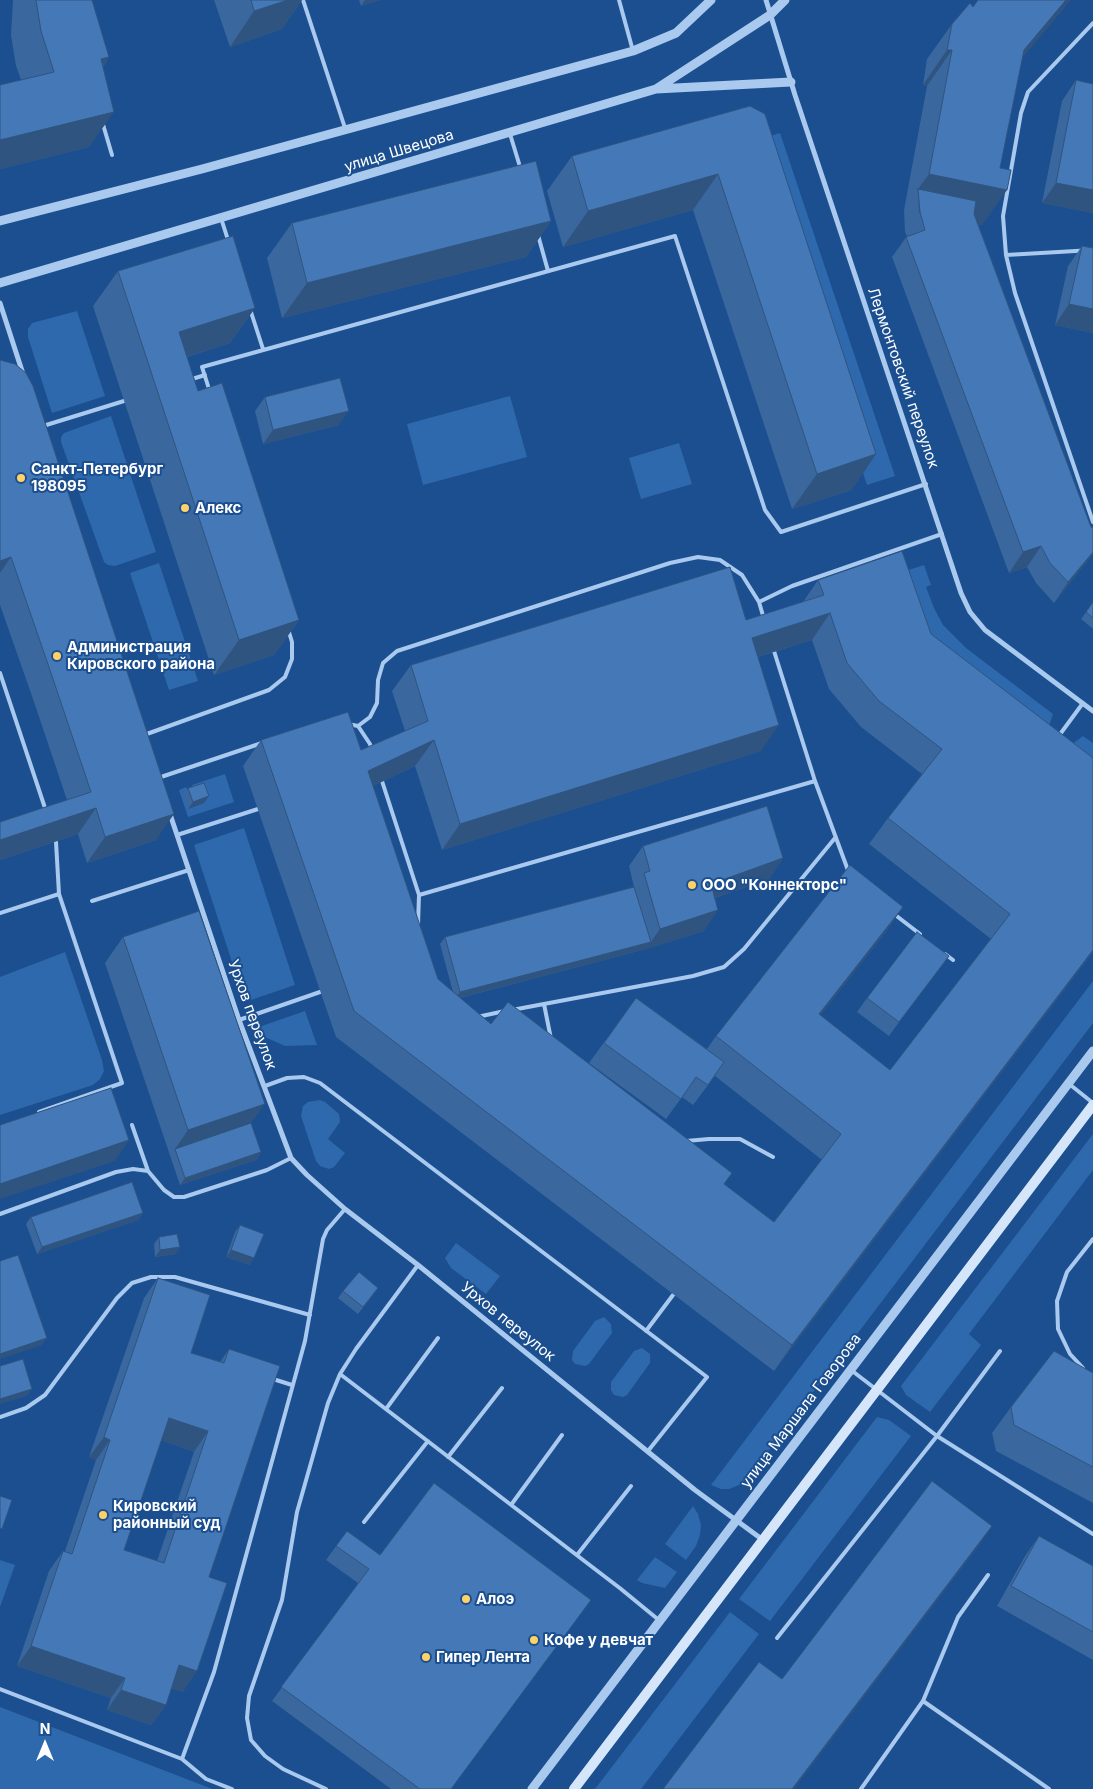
<!DOCTYPE html>
<html>
<head>
<meta charset="utf-8">
<style>
  body { margin:0 }
  #map { position:relative; width:1093px; height:1789px; overflow:hidden; background:#1b4f8f; font-family:Inter,sans-serif }
  canvas { display:block }
  .north { position:absolute; left:20px; top:1719px; width:50px; height:50px; -webkit-text-stroke:4px #1b4f8f; paint-order:stroke; rotate:0deg; font-size:14px; font-weight:700; line-height:20px; text-align:center; color:#fff }
  .north::after { content:''; display:block; margin:auto; width:18px; height:22px; background:#fff; clip-path:polygon(50% 0,100% 100%,50% 72%,0 100%) }
</style>
</head>
<body>
<div id="map">
<canvas width="1093" height="1789"></canvas>
<div class="north">N</div>
</div>
<script>
const g = document.querySelector('canvas').getContext('2d');
g.lineJoin = 'round';
function fill(path, color) {
  g.fillStyle = color;
  g.fill(path, 'evenodd');
}
function poly(rows) {
  const path = new Path2D();
  for (const r of rows) {
    path.moveTo(r[0], r[1]);
    for (let i = 2; i < r.length; i += 2) path.lineTo(r[i], r[i + 1]);
  }
  return path;
}
function stroke(path, color, width, dash) {
  g.strokeStyle = color;
  g.lineWidth = width;
  g.lineCap = dash ? 'butt' : 'round';
  g.setLineDash(dash || []);
  g.stroke(path);
}
function drawText(font, color, halo, rows, align = 'center') {
  g.font = font + ' Inter,sans-serif';
  g.lineWidth = 4;
  g.setLineDash([]);
  g.textBaseline = 'middle';
  g.strokeStyle = halo;
  g.fillStyle = color;
  for (const [text, x, y, turn = 0] of rows) {
    g.save();
    g.translate(x, y);
    g.rotate((+turn || 0) * Math.PI / 180);
    g.textAlign = isNaN(turn) ? turn : align;
    if (halo) g.strokeText(text, 0, 0);
    g.fillText(text, 0, 0);
    g.restore();
  }
}
fill(poly([
  [780,133,895,476,867,485,752,142],
  [77,311,105,396,52,413,28,337,28,329,32,323],
  [510,396,527,457,423,485,407,424],
  [111,416,156,552,115,566,108,565,104,562,61,442,61,437,64,433],
  [679,443,692,484,641,499,629,458],
  [159,563,198,681,169,690,130,573],
  [924,565,931,585,926,587,934,608,943,625,966,648,1053,714,1049,726,932,660,896,574],
  [1083,736,1093,743,1093,780,1072,744],
  [225,774,234,802,188,817,179,790,186,787,188,793,188,809,204,803,194,791,192,785],
  [244,828,295,985,245,1002,194,845],
  [65,952,102,1060,104,1071,100,1079,93,1085,0,1115,0,977],
  [1093,981,1093,1023,748,1478,739,1485,729,1489,721,1489,711,1485],
  [305,1011,317,1045,285,1046,265,1037,259,1027],
  [320,1100,325,1102,339,1114,340,1122,328,1139,345,1153,334,1167,329,1169,320,1166,316,1161,301,1116,303,1106,308,1102],
  [1093,1134,1093,1170,969,1334,981,1345,930,1412,906,1395,901,1386],
  [456,1243,500,1276,486,1294,451,1268,445,1258],
  [604,1317,611,1324,612,1333,589,1364,585,1366,575,1364,572,1360,573,1351,595,1321],
  [642,1348,650,1354,650,1363,627,1395,623,1397,614,1395,611,1390,611,1382,634,1351],
  [877,1417,889,1420,911,1436,770,1621,739,1599],
  [693,1506,698,1514,701,1525,700,1535,696,1546,686,1560,665,1544],
  [655,1557,677,1572,665,1588,642,1583,637,1580],
  [0,1560,15,1565,0,1607],
  [730,1612,759,1634,641,1789,595,1789],
  [0,1707,202,1785,212,1789,0,1789]
]), '#2e69ad');
stroke(poly([
  [303,0,345,128],
  [619,0,633,51],
  [1093,23,1028,92,1021,113,1003,216,1006,255,1015,293,1093,522],
  [102,121,112,155],
  [510,134,521,170],
  [221,218,228,240],
  [538,235,548,271],
  [1006,255,1093,250],
  [250,309,263,349],
  [189,380,205,375],
  [210,392,202,367,675,236,765,510,781,532,926,484],
  [43,426,124,401],
  [759,602,792,586,942,534],
  [0,673,46,811],
  [348,724,358,726,370,744,372,750],
  [358,726,370,717,377,703,378,680,383,663,397,651,670,563,698,557,720,560,742,575,759,602,764,619],
  [144,735,269,690,285,677,292,659,292,642,288,629],
  [1058,737,1083,703],
  [158,778,262,743],
  [382,781,419,895,815,781,774,651],
  [815,781,849,873],
  [177,835,258,809],
  [92,901,189,870],
  [0,913,59,894],
  [894,914,920,934],
  [418,925,419,895],
  [945,954,953,960],
  [544,1004,551,1039],
  [512,1010,693,976,724,967,744,949,835,838],
  [477,1017,505,1011],
  [239,1020,320,992],
  [1068,1083,1093,1103],
  [265,1086,287,1078,304,1077,320,1083,707,1377,648,1451],
  [39,1112,122,1083,59,894,56,842],
  [132,1125,148,1171],
  [686,1141,709,1139,740,1139,773,1157],
  [0,1214,116,1172,133,1169,148,1171,164,1190,174,1197,184,1197,267,1170,291,1158],
  [646,1331,673,1295],
  [1083,1368,1070,1354,1058,1329,1057,1301,1067,1272,1093,1239],
  [851,1370,937,1436,1093,1534],
  [340,1374,621,1589,660,1621],
  [273,1379,292,1385],
  [386,1409,438,1338],
  [0,1417,26,1408,45,1395,117,1298,132,1283,151,1277,175,1277,310,1315],
  [448,1457,502,1388],
  [511,1505,562,1435],
  [364,1522,428,1441],
  [577,1555,631,1486],
  [777,1638,937,1436,1000,1351],
  [0,1689,182,1759],
  [923,1701,1049,1789],
  [232,1789,206,1779,182,1759,214,1672,305,1341,323,1239,327,1230,345,1209],
  [326,1789,283,1769,265,1756,251,1740,247,1718,249,1696,282,1600,297,1512,328,1403,340,1374,356,1349,418,1265],
  [861,1789,923,1701,958,1617,988,1575]
]), '#a9c9ee', 4);
stroke(poly([
  [766,0,795,95,961,593,970,612,985,630,1093,711],
  [0,303,24,377],
  [170,814,239,1020,291,1158,307,1175,345,1209,418,1265,695,1490,763,1540]
]), '#a9c9ee', 5);
stroke(poly([
  [656,89,791,82],
  [0,221,202,169,633,51,676,33,711,0],
  [0,283,656,89,770,15,785,0],
  [532,1789,1093,1051]
]), '#a9c9ee', 9);
stroke(poly([
  [574,1789,1093,1105]
]), '#d6e6fa', 10);
fill(poly([
  [13,0,92,0,109,57,103,67,89,147,0,169,0,85,21,80,16,66,11,35],
  [214,0,302,0,282,29,230,47],
  [359,0,380,0,361,6],
  [952,24,1022,58,982,225,978,224,1091,527,1093,528,1093,554,1054,603,1036,583,1027,567,1009,573,892,257,907,236,905,232,904,210,927,86,923,85,927,59],
  [1076,80,1093,213,1042,203,1062,101],
  [750,106,852,490,792,509,693,210,563,247,547,191,572,156],
  [551,221,526,257,282,318,267,258,292,223],
  [1082,246,1093,248,1093,333,1055,325,1068,266],
  [118,271,255,308,230,343,187,357,198,391,299,620,274,655,214,675,93,306],
  [0,360,156,840,87,863,78,834,0,860,0,822,67,800,33,699,0,605],
  [265,397,339,425,263,444,255,411],
  [818,580,931,634,1093,758,1093,952,774,1371,336,1037,243,766,261,740,361,750,405,731,392,691,411,665,746,620,803,602],
  [812,640,829,689,861,727,922,774,888,818,869,844,991,939,890,1070,820,1015,885,933,903,907,716,1036,707,1049,636,998,589,1063,666,1119,682,1097,693,1105,715,1076,822,1160,774,1222,724,1184,491,1024,460,998,646,949,704,931,715,898,769,879,783,858,643,846,629,866,634,887,445,937,440,944,453,992,438,979,373,786,415,766,442,850,761,751,758,657],
  [1093,602,1093,629,1081,619],
  [188,788,204,803,188,809,183,795],
  [123,937,251,1123,261,1152,256,1160,180,1185,105,963],
  [949,956,889,1036,857,1012,867,998],
  [143,1213,138,1220,37,1254,26,1224,31,1217],
  [240,1225,250,1265,226,1257,235,1232],
  [159,1237,180,1247,175,1254,155,1257,154,1244],
  [158,1278,191,1353,220,1362,229,1349,209,1577,183,1692,171,1688,166,1705,151,1725,107,1710,111,1698,17,1666,49,1571,63,1551,65,1551,96,1460,89,1457,144,1298],
  [161,1440,194,1452,157,1561,124,1550],
  [343,1291,373,1295,358,1314,338,1298],
  [1093,1373,1093,1503,996,1451,992,1433,1011,1407],
  [347,1531,380,1555,591,1600,451,1789,391,1789,272,1701,358,1583,326,1560],
  [1039,1536,1093,1566,1093,1660,997,1606,1025,1556]
]), '#3a679d');
fill(poly([
  [288,0,302,0,282,29,230,47,254,11],
  [365,0,380,0,361,6],
  [1066,0,1071,0,999,86,1024,50],
  [947,50,952,50,927,86,923,85],
  [109,57,85,93,101,59],
  [114,112,89,147,0,169,0,140],
  [718,174,693,210,563,247,588,211],
  [929,174,1007,190,982,225,919,213,918,189],
  [1056,183,1093,190,1093,213,1042,203],
  [551,221,526,257,282,318,307,283],
  [1069,304,1093,309,1093,333,1055,325],
  [255,308,230,343,154,367,179,332],
  [349,411,339,425,263,444,273,430],
  [876,454,852,490,792,509,817,474],
  [1041,546,1027,567,1009,573,1023,552],
  [1093,552,1093,554,1089,559,1054,603,1068,582],
  [11,557,0,573,0,561],
  [830,613,812,640,734,664,752,638],
  [299,620,274,655,214,675,239,640],
  [779,725,761,751,442,850,460,824],
  [434,740,415,766,350,797,368,771],
  [209,796,204,803,188,809,193,802],
  [96,808,78,834,0,860,0,840],
  [174,814,156,840,87,863,105,837],
  [783,858,769,879,697,904,711,884],
  [903,907,885,933,801,1040,819,1014],
  [718,910,704,931,646,949,455,999,460,992,651,942,660,929],
  [1093,950,1093,952,774,1371,792,1345],
  [949,956,939,970,889,1036,899,1022],
  [265,1104,246,1130,175,1149,188,1130],
  [129,1140,115,1161,0,1199,0,1184],
  [261,1152,256,1160,180,1185,185,1178],
  [143,1213,138,1220,37,1254,42,1247],
  [180,1247,175,1254,155,1257,160,1250],
  [231,1250,254,1258,250,1265,226,1257],
  [47,1338,42,1345,0,1359,0,1354],
  [32,1389,27,1396,0,1404,0,1399],
  [169,1418,208,1431,194,1452,155,1438],
  [104,1437,110,1440,96,1460,89,1457],
  [992,1526,978,1547,794,1789,792,1789],
  [31,1646,125,1678,111,1698,17,1666],
  [179,1665,197,1671,183,1692,165,1686],
  [121,1690,166,1705,151,1725,107,1710]
]), '#305480');
const building = poly([
  [36,0,92,0,109,57,101,59,114,112,0,140,0,85,54,72,41,31,36,0],
  [251,0,288,0,254,11,251,0],
  [978,0,1066,0,1024,50,1000,168,1011,170,1007,190,929,174,952,50,947,50,952,24,970,3,973,7,978,0],
  [1076,80,1093,84,1093,190,1056,183,1076,80],
  [750,106,765,114,876,454,817,474,718,174,588,211,572,156,750,106],
  [536,161,551,221,307,283,292,223,536,161],
  [918,189,976,201,974,214,1091,527,1093,528,1093,552,1068,582,1050,563,1041,546,1023,552,906,237,925,230,920,212,918,189],
  [233,236,255,308,179,332,198,391,222,383,299,620,239,640,118,271,233,236],
  [1082,246,1093,248,1093,309,1069,304,1082,246],
  [0,360,15,364,26,373,33,386,174,814,105,837,96,808,0,840,0,822,91,792,51,673,11,557,0,561,0,360],
  [340,378,349,411,273,430,265,397,340,378],
  [902,551,931,634,1093,758,1093,950,792,1345,354,1011,261,740,348,712,361,750,428,721,411,665,730,567,746,620,824,595,818,580,902,551],
  [830,613,847,663,879,701,942,749,888,818,1010,914,890,1070,819,1014,903,907,850,865,716,1036,841,1134,774,1222,724,1184,732,1173,508,1002,491,1024,438,979,368,771,434,740,460,824,779,725,752,638,830,613],
  [1093,602,1093,618,1086,612,1093,602],
  [204,783,209,796,193,802,188,788,204,783],
  [767,806,783,858,711,884,718,910,660,929,644,873,650,871,643,846,767,806],
  [634,887,651,942,460,992,445,937,634,887],
  [199,911,265,1104,188,1130,123,937,199,911],
  [917,932,949,956,899,1022,867,998,917,932],
  [636,998,724,1062,708,1085,696,1077,681,1099,604,1043,636,998],
  [111,1088,129,1140,0,1184,0,1125,111,1088],
  [251,1123,261,1152,185,1178,175,1149,251,1123],
  [132,1182,143,1213,42,1247,31,1217,132,1182],
  [240,1225,264,1234,254,1258,231,1250,240,1225],
  [177,1234,180,1247,160,1250,159,1237,177,1234],
  [18,1255,47,1338,0,1354,0,1261,18,1255],
  [359,1272,378,1288,363,1307,343,1291,359,1272],
  [158,1278,210,1295,191,1353,224,1363,229,1349,280,1366,209,1577,227,1583,197,1671,179,1665,166,1705,121,1690,125,1678,31,1646,63,1551,72,1554,110,1440,104,1437,158,1278],
  [169,1418,208,1431,164,1563,124,1550,169,1418],
  [1054,1351,1093,1373,1093,1467,1014,1425,1011,1407,1054,1351],
  [23,1359,32,1389,0,1399,0,1366,23,1359],
  [932,1481,992,1526,792,1789,663,1789,759,1662,782,1679,932,1481],
  [434,1483,591,1600,451,1789,420,1789,281,1687,369,1569,336,1546,347,1531,380,1555,434,1483],
  [0,1496,12,1500,2,1529,0,1528,0,1496],
  [1039,1536,1093,1566,1093,1632,1011,1586,1039,1536]
]);
fill(building, '#4478b7');
stroke(building, '#305480', 1);
for (const [x, y, r, color] of [
  [21,478,5,"#ffd166"],
  [185,508,5,"#ffd166"],
  [57,656,5,"#ffd166"],
  [692,885,5,"#ffd166"],
  [103,1515,5,"#ffd166"],
  [466,1599,5,"#ffd166"],
  [534,1640,5,"#ffd166"],
  [426,1657,5,"#ffd166"]
]) {
  const dot = new Path2D();
  dot.arc(x, y, r, 0, 2 * Math.PI);
  g.fillStyle = color;
  g.fill(dot);
  stroke(dot, '#1b4f8f', 2);
}
drawText('15px', '#fff', '#1b4f8f', [
  ["улица Швецова",399,151,-17],
  ["Лермонтовский переулок",903,378,71],
  ["Урхов переулок",252,1015,70],
  ["Урхов переулок",508,1322,39],
  ["улица Маршала Говорова",801,1411,-53]
]);
drawText('bold 15px', '#fff', '#1b4f8f', [
  ["Санкт-Петербург",31,469],
  ["198095",31,486],
  ["Алекс",195,508],
  ["Администрация",67,647],
  ["Кировского района",67,664],
  ["ООО \"Коннекторс\"",702,885],
  ["Кировский",113,1506],
  ["районный суд",113,1523],
  ["Алоэ",476,1599],
  ["Кофе у девчат",544,1640],
  ["Гипер Лента",436,1657]
], 'left');
</script>
</body>
</html>
